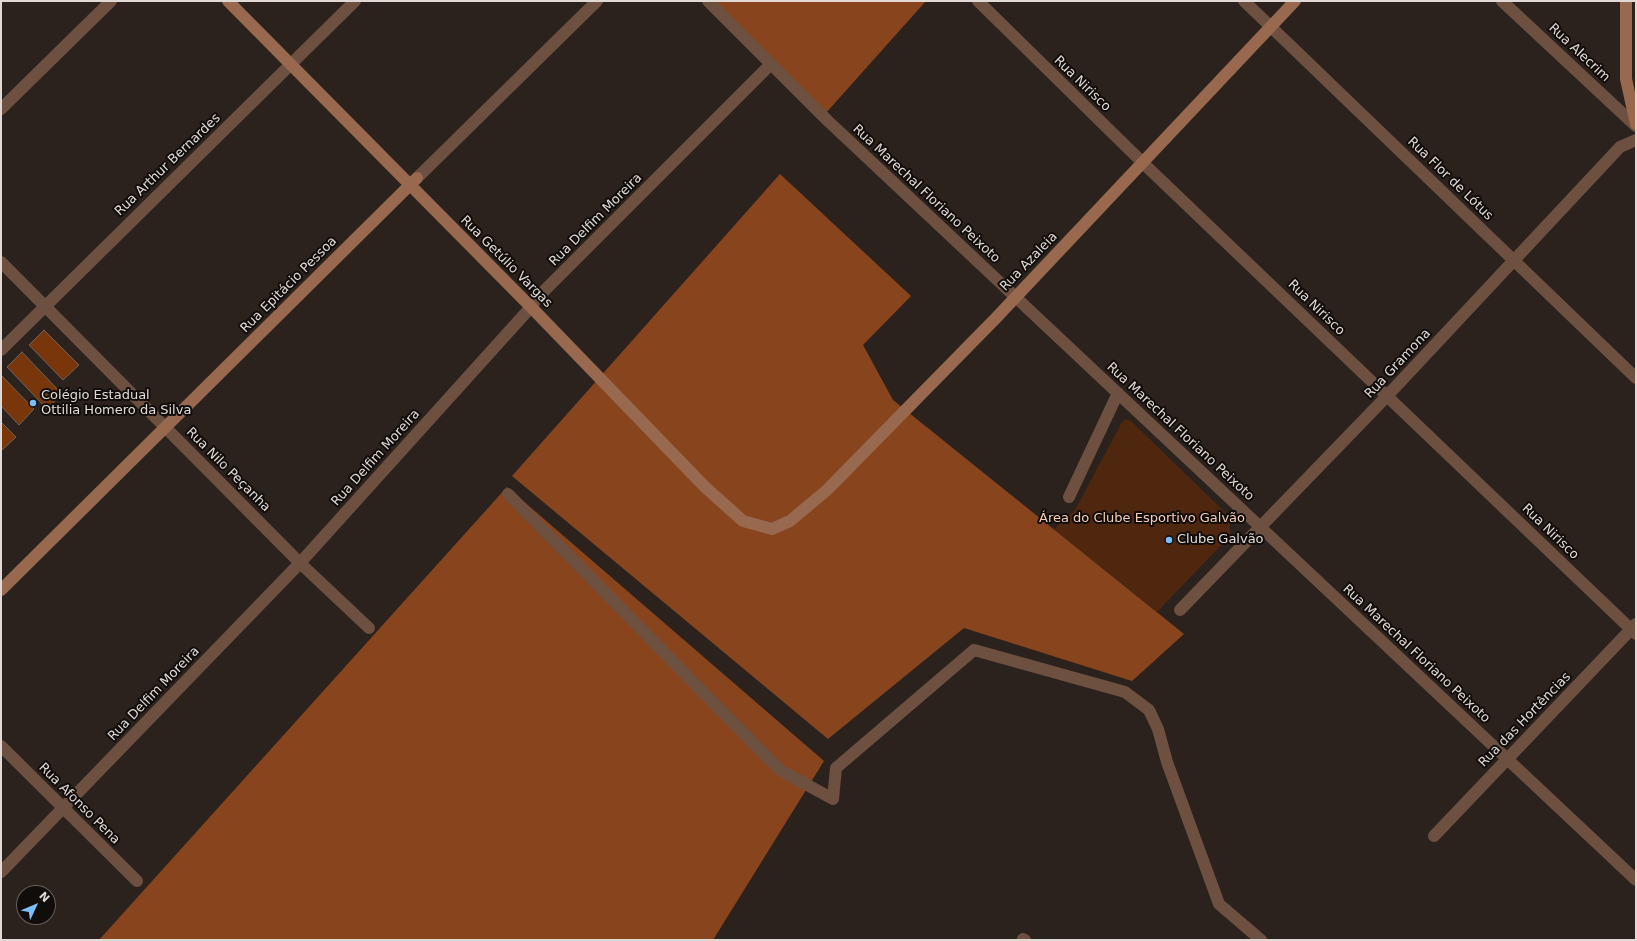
<!DOCTYPE html>
<html>
<head>
<meta charset="utf-8">
<style>
  body { margin:0 }
  #map { position:relative; width:1637px; height:941px; overflow:hidden; background:#2c221d; font-family:"DejaVu Sans",sans-serif }
  canvas { display:block }
  .frame { position:absolute; inset:0; border:2px solid #e0d9d6; pointer-events:none }
  .north { position:absolute; left:16px; top:885px; width:40px; height:40px; box-sizing:border-box; background:#110d0b; border:1px solid #645f5c; border-radius:50%; rotate:46deg; font-size:11px; font-weight:700; line-height:16px; text-align:center; color:#e0d9d6 }
  .north::after { content:''; display:block; margin:auto; width:14px; height:18px; background:#7cbef9; clip-path:polygon(50% 0,100% 100%,50% 72%,0 100%) }
</style>
</head>
<body>
<div id="map">
<canvas width="1637" height="941"></canvas>
<div class="frame"></div>
<div class="north">N</div>
</div>
<script>
const g = document.querySelector('canvas').getContext('2d');
g.lineJoin = 'round';
function fill(path, color) {
  g.fillStyle = color;
  g.fill(path, 'evenodd');
}
function poly(rows) {
  const path = new Path2D();
  for (const r of rows) {
    path.moveTo(r[0], r[1]);
    for (let i = 2; i < r.length; i += 2) path.lineTo(r[i], r[i + 1]);
  }
  return path;
}
function stroke(path, color, width, dash) {
  g.strokeStyle = color;
  g.lineWidth = width;
  g.lineCap = dash ? 'butt' : 'round';
  g.setLineDash(dash || []);
  g.stroke(path);
}
function drawText(font, color, halo, rows, align = 'center') {
  g.font = font + ' "DejaVu Sans",sans-serif';
  g.lineWidth = 4;
  g.setLineDash([]);
  g.textBaseline = 'middle';
  g.strokeStyle = halo;
  g.fillStyle = color;
  for (const [text, x, y, turn = 0] of rows) {
    g.save();
    g.translate(x, y);
    g.rotate((+turn || 0) * Math.PI / 180);
    g.textAlign = isNaN(turn) ? turn : align;
    if (halo) g.strokeText(text, 0, 0);
    g.fillText(text, 0, 0);
    g.restore();
  }
}
fill(poly([
  [1125,419,1131,421,1228,515,1231,535,1157,612,1054,529,1075,510,1121,424]
]), '#4f260e');
fill(poly([
  [708,1,926,1,825,114],
  [780,174,911,296,863,345,893,400,1184,634,1132,681,964,628,828,739,512,476],
  [507,487,824,761,713,940,99,940]
]), '#88451d');
const building = poly([
  [44,330,79,365,63,380,29,345,44,330],
  [22,352,62,394,47,409,7,367,22,352],
  [1,375,34,409,19,425,1,406,1,375],
  [1,422,16,437,1,451,1,422]
]);
fill(building, '#78360a');
stroke(building, '#6e625c', 1);
stroke(poly([
  [708,1,827,120,1636,880],
  [978,1,1143,163,1636,634],
  [1244,1,1636,378],
  [1502,1,1636,126],
  [1,109,111,1],
  [417,178,597,1],
  [1,262,300,563,369,628],
  [1,350,355,1],
  [508,494,780,770,833,799,836,768,974,650,1125,692,1149,710,1158,729,1167,762,1219,904,1261,940],
  [1069,497,1118,393],
  [1180,610,1387,396,1620,147,1636,140],
  [1,746,137,881],
  [1434,836,1636,624],
  [1,872,300,563,531,307,536,299,771,64],
  [1023,939,1025,940]
]), '#6e5041', 12);
stroke(poly([
  [228,1,531,307,705,487,743,521,772,529,790,521,827,490,995,319,1295,1],
  [1626,1,1626,79,1636,124],
  [1,590,417,178]
]), '#98684f', 12);
for (const [x, y, r, color] of [
  [33,403,4,"#7cbef9"],
  [1169,540,4,"#7cbef9"]
]) {
  const dot = new Path2D();
  dot.arc(x, y, r, 0, 2 * Math.PI);
  g.fillStyle = color;
  g.fill(dot);
  stroke(dot, '#110d0b', 1.5);
}
drawText('13px', '#e0d9d6', '#110d0b', [
  ["Rua Alecrim",1579,53,43],
  ["Rua Nirisco",1082,84,44],
  ["Rua Arthur Bernardes",168,165,-44],
  ["Rua Flor de Lótus",1450,179,44],
  ["Rua Marechal Floriano Peixoto",926,194,43],
  ["Rua Delfim Moreira",596,220,-45],
  ["Rua Getúlio Vargas",506,262,45],
  ["Rua Azaleia",1029,262,-46],
  ["Rua Epitácio Pessoa",289,285,-45],
  ["Rua Nirisco",1316,308,44],
  ["Rua Gramona",1398,364,-47],
  ["Rua Marechal Floriano Peixoto",1180,432,43],
  ["Rua Delfim Moreira",376,458,-48],
  ["Rua Nilo Peçanha",228,470,45],
  ["Rua Nirisco",1550,532,44],
  ["Rua Marechal Floriano Peixoto",1416,654,43],
  ["Rua Delfim Moreira",154,694,-46],
  ["Rua das Hortências",1525,720,-46],
  ["Rua Afonso Pena",79,804,45]
]);
drawText('13px', '#e0d9d6', '#110d0b', [
  ["Colégio Estadual",41,396],
  ["Ottilia Homero da Silva",41,411],
  ["Clube Galvão",1177,540]
], 'left');
drawText('13px', '#f5ccb8', '#110d0b', [
  ["Área do Clube Esportivo Galvão",1142,519]
]);
</script>
</body>
</html>
